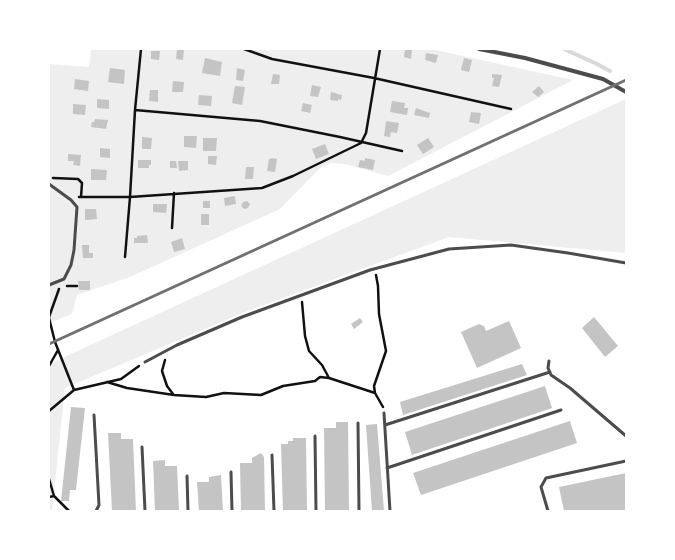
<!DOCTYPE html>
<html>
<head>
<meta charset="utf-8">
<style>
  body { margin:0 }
  #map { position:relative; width:675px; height:560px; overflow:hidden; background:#fff; font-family:Barlow,sans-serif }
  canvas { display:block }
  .frame { position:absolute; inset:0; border:50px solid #fff; pointer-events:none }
</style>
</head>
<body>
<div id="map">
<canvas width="675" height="560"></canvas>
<div class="frame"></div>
</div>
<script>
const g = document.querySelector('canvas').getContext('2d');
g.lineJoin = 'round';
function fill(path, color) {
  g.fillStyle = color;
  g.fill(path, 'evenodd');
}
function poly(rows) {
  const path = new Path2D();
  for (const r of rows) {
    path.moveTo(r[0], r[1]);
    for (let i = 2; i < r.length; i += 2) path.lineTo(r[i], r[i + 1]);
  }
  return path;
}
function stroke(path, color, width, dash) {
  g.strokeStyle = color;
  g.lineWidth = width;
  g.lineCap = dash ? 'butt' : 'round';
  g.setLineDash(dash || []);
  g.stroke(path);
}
fill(poly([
  [91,49,431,49,573,80,388,176,345,164,331,163,319,169,280,209,130,277,77,295,72,314,49,323,49,64,89,67],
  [626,99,626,253,449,237,245,312,65,388,52,511,49,511,49,364]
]), '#eee');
stroke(poly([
  [564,49,597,64,610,71]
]), '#d9d9d9', 4);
fill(poly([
  [177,49,184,49,183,60,176,59],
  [405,49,412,50,411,59,404,57],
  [151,51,160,51,159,60,151,59],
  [426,53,438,55,436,63,425,60],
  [205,58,222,62,220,76,202,73],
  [464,58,472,60,469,72,461,70],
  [110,68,125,70,124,84,108,82],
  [237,68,245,70,243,81,236,80],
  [273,74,280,75,279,84,271,84],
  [492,74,502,75,499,87,492,86,494,78,492,78],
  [75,79,89,81,88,91,74,89],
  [173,81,184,82,183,92,172,92],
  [312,85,321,87,318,97,310,96],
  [235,86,245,87,242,105,232,103],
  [539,86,544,92,538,97,532,92],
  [150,90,158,90,158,102,149,101],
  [331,92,342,95,341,100,338,99,338,101,330,100],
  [199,95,212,96,211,106,198,105],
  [97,99,109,100,109,109,97,108],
  [392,101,405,103,404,108,408,108,407,115,390,112],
  [303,103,312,105,310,113,301,111],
  [73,104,86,105,85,115,73,114],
  [416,108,430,113,429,118,414,115],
  [471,112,481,113,479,124,469,122],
  [95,119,108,120,106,129,91,127,92,122,94,122],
  [386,121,399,123,397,133,391,132,390,137,384,136],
  [184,136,197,136,196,148,184,147],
  [142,137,152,138,151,149,142,149],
  [203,138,217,138,216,151,203,151],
  [428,138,434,147,423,154,417,145],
  [325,144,329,154,316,159,312,149],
  [100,148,110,149,110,158,100,157],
  [68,154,81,155,80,166,73,165,74,161,68,161],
  [208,156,217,156,216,165,208,164],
  [271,158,277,159,275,172,267,171,269,159,271,159],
  [365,158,375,160,373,170,358,167,360,160,365,161],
  [138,160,151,160,151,165,149,165,149,168,138,168],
  [170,161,176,161,177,168,170,168],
  [178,161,188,161,188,170,179,171],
  [246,167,254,167,253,179,245,179],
  [91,169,107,170,106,180,91,180],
  [235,196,236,204,225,206,224,198],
  [203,201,210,201,210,208,203,208],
  [247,201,250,204,248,208,244,209,241,206,243,202],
  [153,204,167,204,166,213,153,212],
  [85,209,96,209,97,219,85,220],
  [201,214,209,214,209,225,201,225],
  [147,235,148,243,134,243,134,238,137,238,137,236],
  [182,238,185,249,174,252,171,242],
  [82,245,89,245,89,253,93,253,93,258,83,258],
  [78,281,90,281,90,290,79,290],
  [594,317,618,346,605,357,582,328],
  [360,318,363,322,354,329,351,324],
  [509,321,521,348,477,368,461,332,479,324,484,326,486,331],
  [522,364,527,375,403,415,400,402],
  [545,386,552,408,412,455,405,432],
  [71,407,85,408,76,490,70,490,69,501,61,501],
  [570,421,577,443,421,495,413,473],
  [336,422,348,422,349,511,325,511,324,428,336,428],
  [377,424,384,511,372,511,366,425],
  [108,433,121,433,121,439,133,439,136,511,112,511],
  [293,438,306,438,307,511,283,511,281,444,288,444,288,441,293,441],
  [261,453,264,457,265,511,241,511,240,463,252,463,252,458],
  [165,460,165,466,177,466,179,511,155,511,153,461],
  [626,473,626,511,564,511,559,487],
  [221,475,223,511,199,511,197,482,209,482,209,477]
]), '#c4c4c4');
stroke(poly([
  [244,49,272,59,374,78,511,109],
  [135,110,260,121,340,137,402,151],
  [361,143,366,133,380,49],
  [53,178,78,179,82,183,81,197],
  [79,197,130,197,262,188,293,176,361,143],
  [172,228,174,193],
  [125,257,130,197,135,110,141,49],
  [67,286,77,286],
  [302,302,305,336,309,351,322,365,329,378],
  [49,317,59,289],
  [49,318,55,342,74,390],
  [165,360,162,371,167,386,173,394],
  [49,366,58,350],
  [107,382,127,388,174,395,206,397,224,393,261,395,283,386,315,381,320,377,329,378,375,393,383,407],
  [375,393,374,386,386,351,379,314,378,286,376,275],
  [49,411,74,390,121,379,139,366],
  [49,479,54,496,69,511],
  [49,497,54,496]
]), '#111', 2.5);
stroke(poly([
  [49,184,71,200,77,207,74,250,71,265,64,279,49,285],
  [549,361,548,368,551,375,570,388,626,436],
  [145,362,177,345,242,317,370,270,449,249,511,245,568,253,626,263],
  [384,413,390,511],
  [94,415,99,505,96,511],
  [358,423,359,511],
  [385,425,550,372],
  [315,436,316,511],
  [142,447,145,511],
  [272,455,274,511],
  [387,468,561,410],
  [231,472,232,511],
  [187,476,188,511],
  [548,511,541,487,546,478,626,461]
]), '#4c4c4c', 3);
stroke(poly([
  [479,49,525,58,603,79,626,92]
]), '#4c4c4c', 4);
stroke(poly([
  [49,344,626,80]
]), '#707070', 3);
</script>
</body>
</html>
